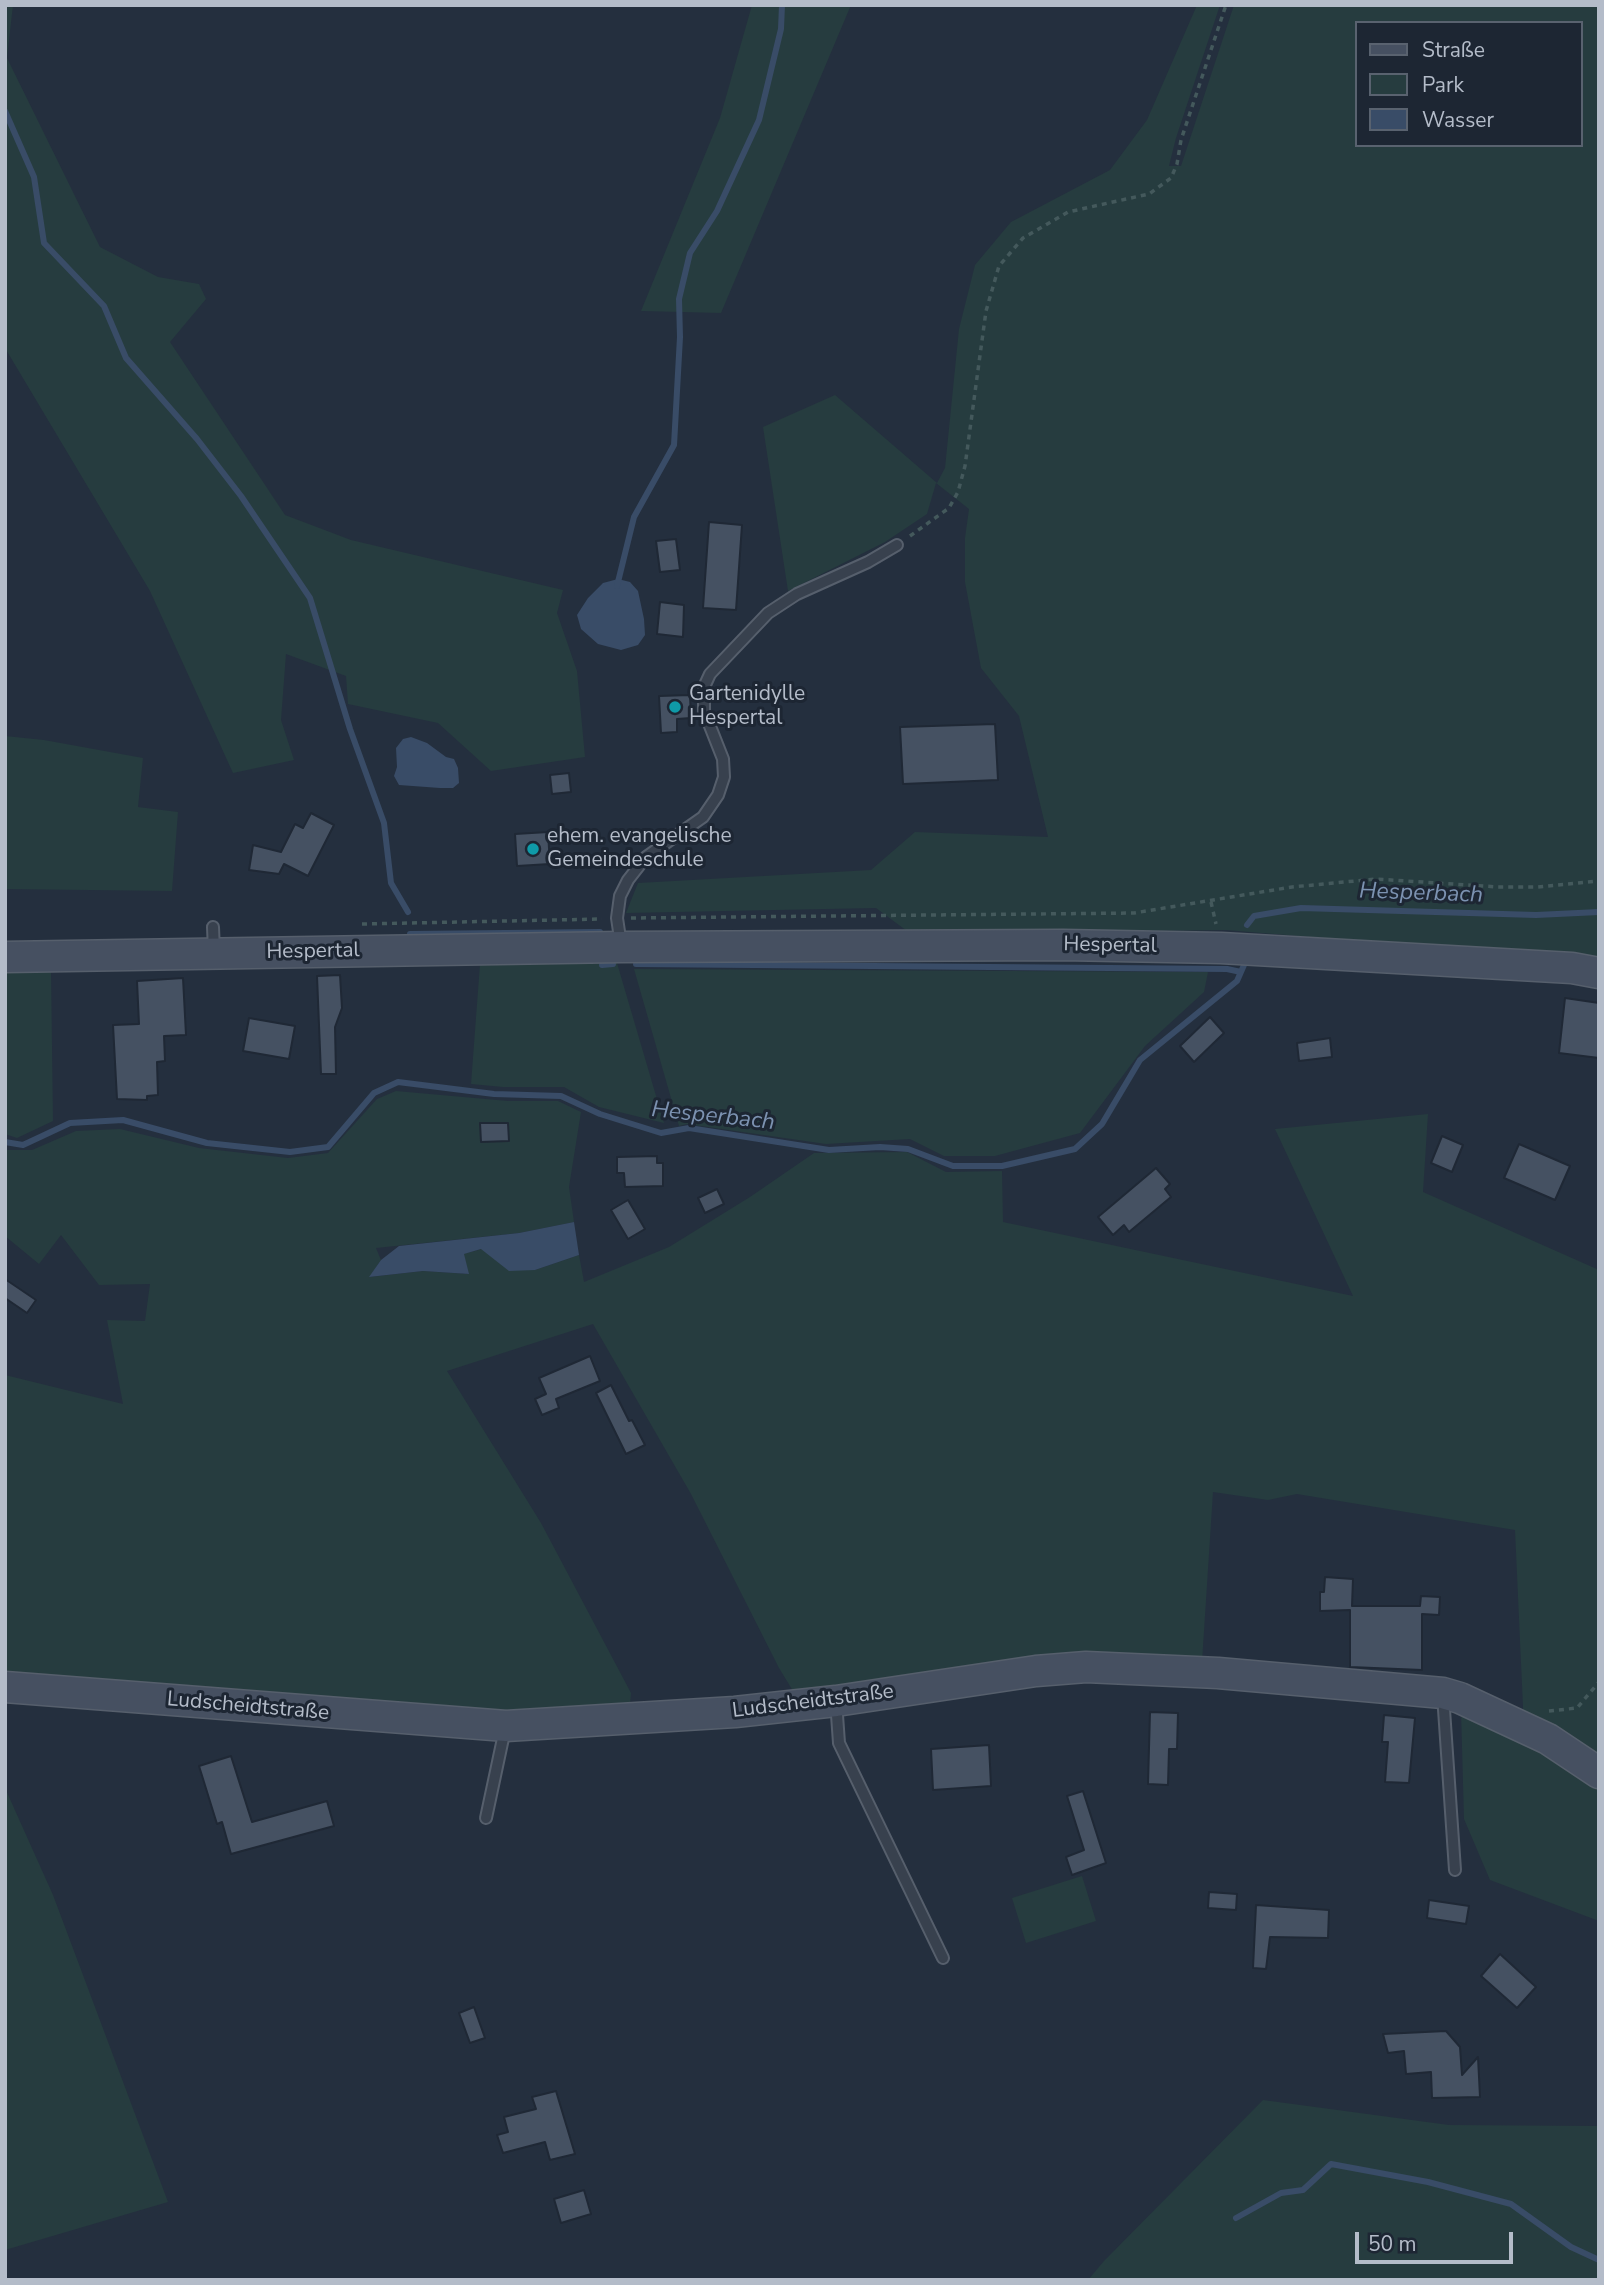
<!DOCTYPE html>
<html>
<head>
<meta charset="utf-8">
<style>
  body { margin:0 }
  #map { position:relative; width:1604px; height:2285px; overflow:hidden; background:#242f3e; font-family:"Nunito Sans",sans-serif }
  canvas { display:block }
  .frame { position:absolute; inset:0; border:7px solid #b4bcc9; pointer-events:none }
  .legend { position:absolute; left:1355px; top:21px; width:228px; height:126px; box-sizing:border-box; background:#1d2633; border:2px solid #59626f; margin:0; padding:9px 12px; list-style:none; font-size:21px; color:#b4bcc9 }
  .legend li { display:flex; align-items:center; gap:14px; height:35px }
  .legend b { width:35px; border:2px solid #59626f }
  .scale { position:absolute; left:1355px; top:2232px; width:158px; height:32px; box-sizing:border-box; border:4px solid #b4bcc9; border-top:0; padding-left:9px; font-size:21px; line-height:24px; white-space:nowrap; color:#b4bcc9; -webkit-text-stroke:5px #1d2633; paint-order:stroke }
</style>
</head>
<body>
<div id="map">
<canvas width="1604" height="2285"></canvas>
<div class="frame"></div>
<ul class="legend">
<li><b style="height:9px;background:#465061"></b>Straße</li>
<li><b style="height:19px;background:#263c3f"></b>Park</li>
<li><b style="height:19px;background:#394c67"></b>Wasser</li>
</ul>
<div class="scale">50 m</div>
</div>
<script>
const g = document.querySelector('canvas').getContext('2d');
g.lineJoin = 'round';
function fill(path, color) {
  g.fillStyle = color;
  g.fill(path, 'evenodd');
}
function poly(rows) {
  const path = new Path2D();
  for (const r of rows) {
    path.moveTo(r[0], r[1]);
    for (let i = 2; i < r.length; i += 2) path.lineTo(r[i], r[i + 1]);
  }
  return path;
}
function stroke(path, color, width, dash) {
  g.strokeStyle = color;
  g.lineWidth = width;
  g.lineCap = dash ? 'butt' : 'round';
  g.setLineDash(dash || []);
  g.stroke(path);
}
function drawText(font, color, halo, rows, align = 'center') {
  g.font = font + ' "Nunito Sans",sans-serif';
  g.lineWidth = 6;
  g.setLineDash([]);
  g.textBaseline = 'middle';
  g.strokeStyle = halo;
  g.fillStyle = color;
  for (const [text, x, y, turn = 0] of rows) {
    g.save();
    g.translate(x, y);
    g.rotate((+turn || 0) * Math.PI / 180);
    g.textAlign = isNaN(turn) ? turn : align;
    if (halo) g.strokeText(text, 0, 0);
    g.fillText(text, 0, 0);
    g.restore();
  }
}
fill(poly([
  [5,5,13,5,7,58,100,247,158,277,199,284,206,299,170,342,285,515,351,540,563,590,557,613,577,671,585,757,491,771,438,723,348,704,346,676,286,654,281,720,294,760,233,773,150,591,5,348],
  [752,5,851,5,721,313,641,311,720,118],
  [1197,5,1220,5,1176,138,1169,166,1181,166,1234,5,1599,5,1599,961,1226,930,911,934,876,908,626,913,638,883,871,870,915,832,1048,837,1019,716,981,668,965,582,965,538,969,509,936,483,927,514,885,542,788,591,763,427,835,395,937,483,945,468,959,329,975,265,1011,222,1110,170,1147,120],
  [1357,23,1581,23,1581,145,1357,145],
  [5,736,44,740,143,758,138,807,178,812,172,891,5,889],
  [617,963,664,1123,599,1107,564,1087,503,1087,471,1084,480,964],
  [634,969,1208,972,1204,992,1145,1046,1080,1133,995,1156,944,1156,910,1139,826,1144,687,1124,679,1126],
  [51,970,53,1121,17,1138,5,1134,5,972],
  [396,1091,508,1101,558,1101,581,1112,569,1187,574,1222,519,1233,376,1248,381,1260,370,1277,423,1271,468,1274,463,1254,482,1249,535,1270,579,1255,584,1282,669,1247,750,1197,814,1153,907,1152,946,1172,1002,1171,1003,1222,1353,1296,1275,1129,1428,1114,1423,1192,1599,1270,1599,1921,1490,1880,1464,1819,1461,1711,1522,1735,1523,1707,1515,1530,1297,1494,1268,1500,1213,1492,1202,1662,913,1681,793,1691,779,1668,691,1494,593,1324,447,1371,541,1523,631,1693,630,1704,505,1712,5,1673,5,1375,123,1404,107,1320,145,1321,150,1284,99,1285,61,1235,39,1264,5,1236,5,1150,32,1150,76,1131,120,1129,199,1148,288,1158,328,1153,377,1099],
  [5,1788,53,1895,168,2202,5,2250],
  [1082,1876,1096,1921,1026,1943,1012,1898],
  [1263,2100,1449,2125,1599,2126,1599,2280,1088,2280,1104,2261]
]), '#263c3f');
fill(poly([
  [618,579,630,582,638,591,644,619,645,635,638,645,621,650,598,644,581,629,577,615,588,598,603,583],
  [411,737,427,743,446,757,454,759,458,768,459,783,453,788,440,788,399,785,394,776,397,767,396,748,403,739],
  [574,1222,579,1255,535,1270,509,1271,481,1249,464,1254,469,1274,423,1271,369,1277,381,1260,399,1246,519,1233]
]), '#394c67');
stroke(poly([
  [5,111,34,177,44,243,104,306,126,358,197,439,241,496,310,598,350,729,384,823,391,883,408,912],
  [617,586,634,517,674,445,680,337,679,299,690,253,717,211,759,120,781,29,782,5],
  [1247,925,1254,916,1301,908,1536,915,1599,912],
  [410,934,600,932],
  [636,964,1227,969,1241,972],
  [602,965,613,964],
  [5,1142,23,1145,70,1123,123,1120,207,1143,290,1152,328,1147,374,1093,398,1082,494,1094,561,1096,600,1114,661,1133,689,1128,829,1150,880,1147,908,1149,953,1166,1002,1166,1075,1149,1102,1124,1140,1060,1237,981,1244,965],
  [1236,2218,1281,2193,1303,2190,1331,2164,1428,2182,1511,2204,1571,2247,1599,2260]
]), '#394c67', 6);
const building = poly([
  [709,522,742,525,736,610,703,608,709,522],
  [676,539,680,570,660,572,656,541,676,539],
  [660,602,684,605,683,637,657,634,660,602],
  [690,695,691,718,677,719,677,732,661,733,659,696,690,695],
  [995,724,998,780,903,784,900,727,995,724],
  [569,773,571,792,552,794,550,775,569,773],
  [311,813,334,825,308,876,284,864,279,874,249,870,253,845,281,852,295,824,303,828,311,813],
  [548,832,550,864,517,866,515,834,548,832],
  [340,975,342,1008,335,1027,336,1074,321,1074,317,976,340,975],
  [183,978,186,1035,164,1036,165,1061,157,1062,158,1095,147,1096,147,1100,117,1099,113,1025,139,1024,137,981,183,978],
  [1565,998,1599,1003,1599,1058,1559,1053,1565,998],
  [1210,1017,1224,1033,1194,1062,1180,1046,1210,1017],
  [249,1018,295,1026,289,1059,243,1051,249,1018],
  [1330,1038,1332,1057,1299,1061,1297,1043,1330,1038],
  [480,1123,508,1123,509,1141,481,1142,480,1123],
  [1442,1136,1463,1145,1452,1172,1431,1163,1442,1136],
  [1519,1144,1570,1166,1555,1200,1504,1178,1519,1144],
  [657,1156,657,1163,663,1163,663,1186,625,1187,624,1173,617,1173,617,1157,657,1156],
  [1156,1168,1170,1184,1165,1189,1171,1197,1129,1232,1124,1225,1113,1235,1098,1217,1156,1168],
  [717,1189,724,1204,705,1213,698,1198,717,1189],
  [628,1200,645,1229,628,1239,611,1210,628,1200],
  [5,1279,36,1300,27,1313,5,1298,5,1279],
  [590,1356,600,1381,556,1399,559,1408,542,1415,535,1399,546,1394,539,1378,590,1356],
  [611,1385,629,1421,632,1420,645,1445,626,1454,596,1393,611,1385],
  [1325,1577,1353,1579,1352,1606,1420,1606,1421,1596,1440,1597,1439,1615,1422,1614,1422,1670,1350,1667,1350,1610,1320,1611,1320,1592,1324,1592,1325,1577],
  [1150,1712,1178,1713,1177,1749,1169,1749,1168,1785,1148,1784,1150,1712],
  [1384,1715,1415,1718,1409,1783,1385,1782,1388,1742,1382,1742,1384,1715],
  [989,1745,991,1786,933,1790,931,1749,989,1745],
  [231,1756,252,1822,327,1801,334,1826,231,1854,222,1822,217,1824,199,1766,231,1756],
  [1083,1791,1106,1863,1072,1875,1066,1857,1084,1850,1067,1796,1083,1791],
  [1209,1892,1237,1894,1236,1910,1208,1908,1209,1892],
  [1429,1900,1469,1906,1466,1924,1427,1918,1429,1900],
  [1256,1905,1329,1910,1328,1938,1270,1937,1266,1969,1253,1968,1256,1905],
  [1500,1954,1536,1987,1517,2008,1481,1976,1500,1954],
  [474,2007,485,2038,470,2043,459,2013,474,2007],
  [1446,2031,1460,2047,1462,2075,1478,2057,1480,2097,1432,2098,1431,2072,1406,2074,1404,2051,1388,2053,1383,2034,1446,2031],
  [556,2091,575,2154,550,2160,545,2142,503,2153,497,2135,508,2132,504,2117,536,2109,532,2097,556,2091],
  [584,2190,591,2214,561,2223,554,2199,584,2190]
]);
fill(building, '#455162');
stroke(building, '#1f2835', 2);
const lane = poly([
  [213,927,214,951],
  [621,945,617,918,620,896,628,880,646,857,703,817,718,795,724,777,723,759,704,711,704,687,710,674,768,613,797,594,868,562,897,545],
  [1443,1695,1455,1870],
  [836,1701,839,1743,943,1958],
  [486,1818,505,1729]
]);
const secondary = poly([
  [5,957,621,947,1063,945,1221,948,1572,968,1599,973],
  [5,1687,506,1726,735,1712,836,1701,1036,1671,1086,1667,1218,1673,1443,1693,1460,1698,1548,1739,1599,1773]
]);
stroke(lane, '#565f6c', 14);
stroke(secondary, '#565f6c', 33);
stroke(poly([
  [910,536,949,508,958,492,965,466,986,311,999,266,1023,238,1068,212,1149,194,1171,178,1177,164,1181,140,1226,5],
  [1211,902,1216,924],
  [631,918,1134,913,1292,887,1376,879,1498,887,1538,887,1599,881],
  [362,924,602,919],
  [1549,1711,1577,1708,1599,1682]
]), '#44595c', 3.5, [5, 5]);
stroke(lane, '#38414e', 10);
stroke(secondary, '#465061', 30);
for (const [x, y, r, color] of [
  [675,707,7,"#0f9aa8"],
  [533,849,7,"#0f9aa8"]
]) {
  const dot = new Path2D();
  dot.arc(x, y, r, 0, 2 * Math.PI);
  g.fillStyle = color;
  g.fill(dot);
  stroke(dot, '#1d2633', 2.5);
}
drawText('21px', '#b4bcc9', '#1d2633', [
  ["Gartenidylle",689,695],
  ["Hespertal",689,719],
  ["ehem. evangelische",547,837],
  ["Gemeindeschule",547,861]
], 'left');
drawText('21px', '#b4bcc9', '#1d2633', [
  ["Hespertal",1110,946,1],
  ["Hespertal",313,952,-1],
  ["Ludscheidtstraße",813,1702,-7],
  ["Ludscheidtstraße",248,1707,5]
]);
drawText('italic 23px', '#7c92b1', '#1d2633', [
  ["Hesperbach",1421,894,2],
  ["Hesperbach",713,1117,6]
]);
</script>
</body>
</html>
